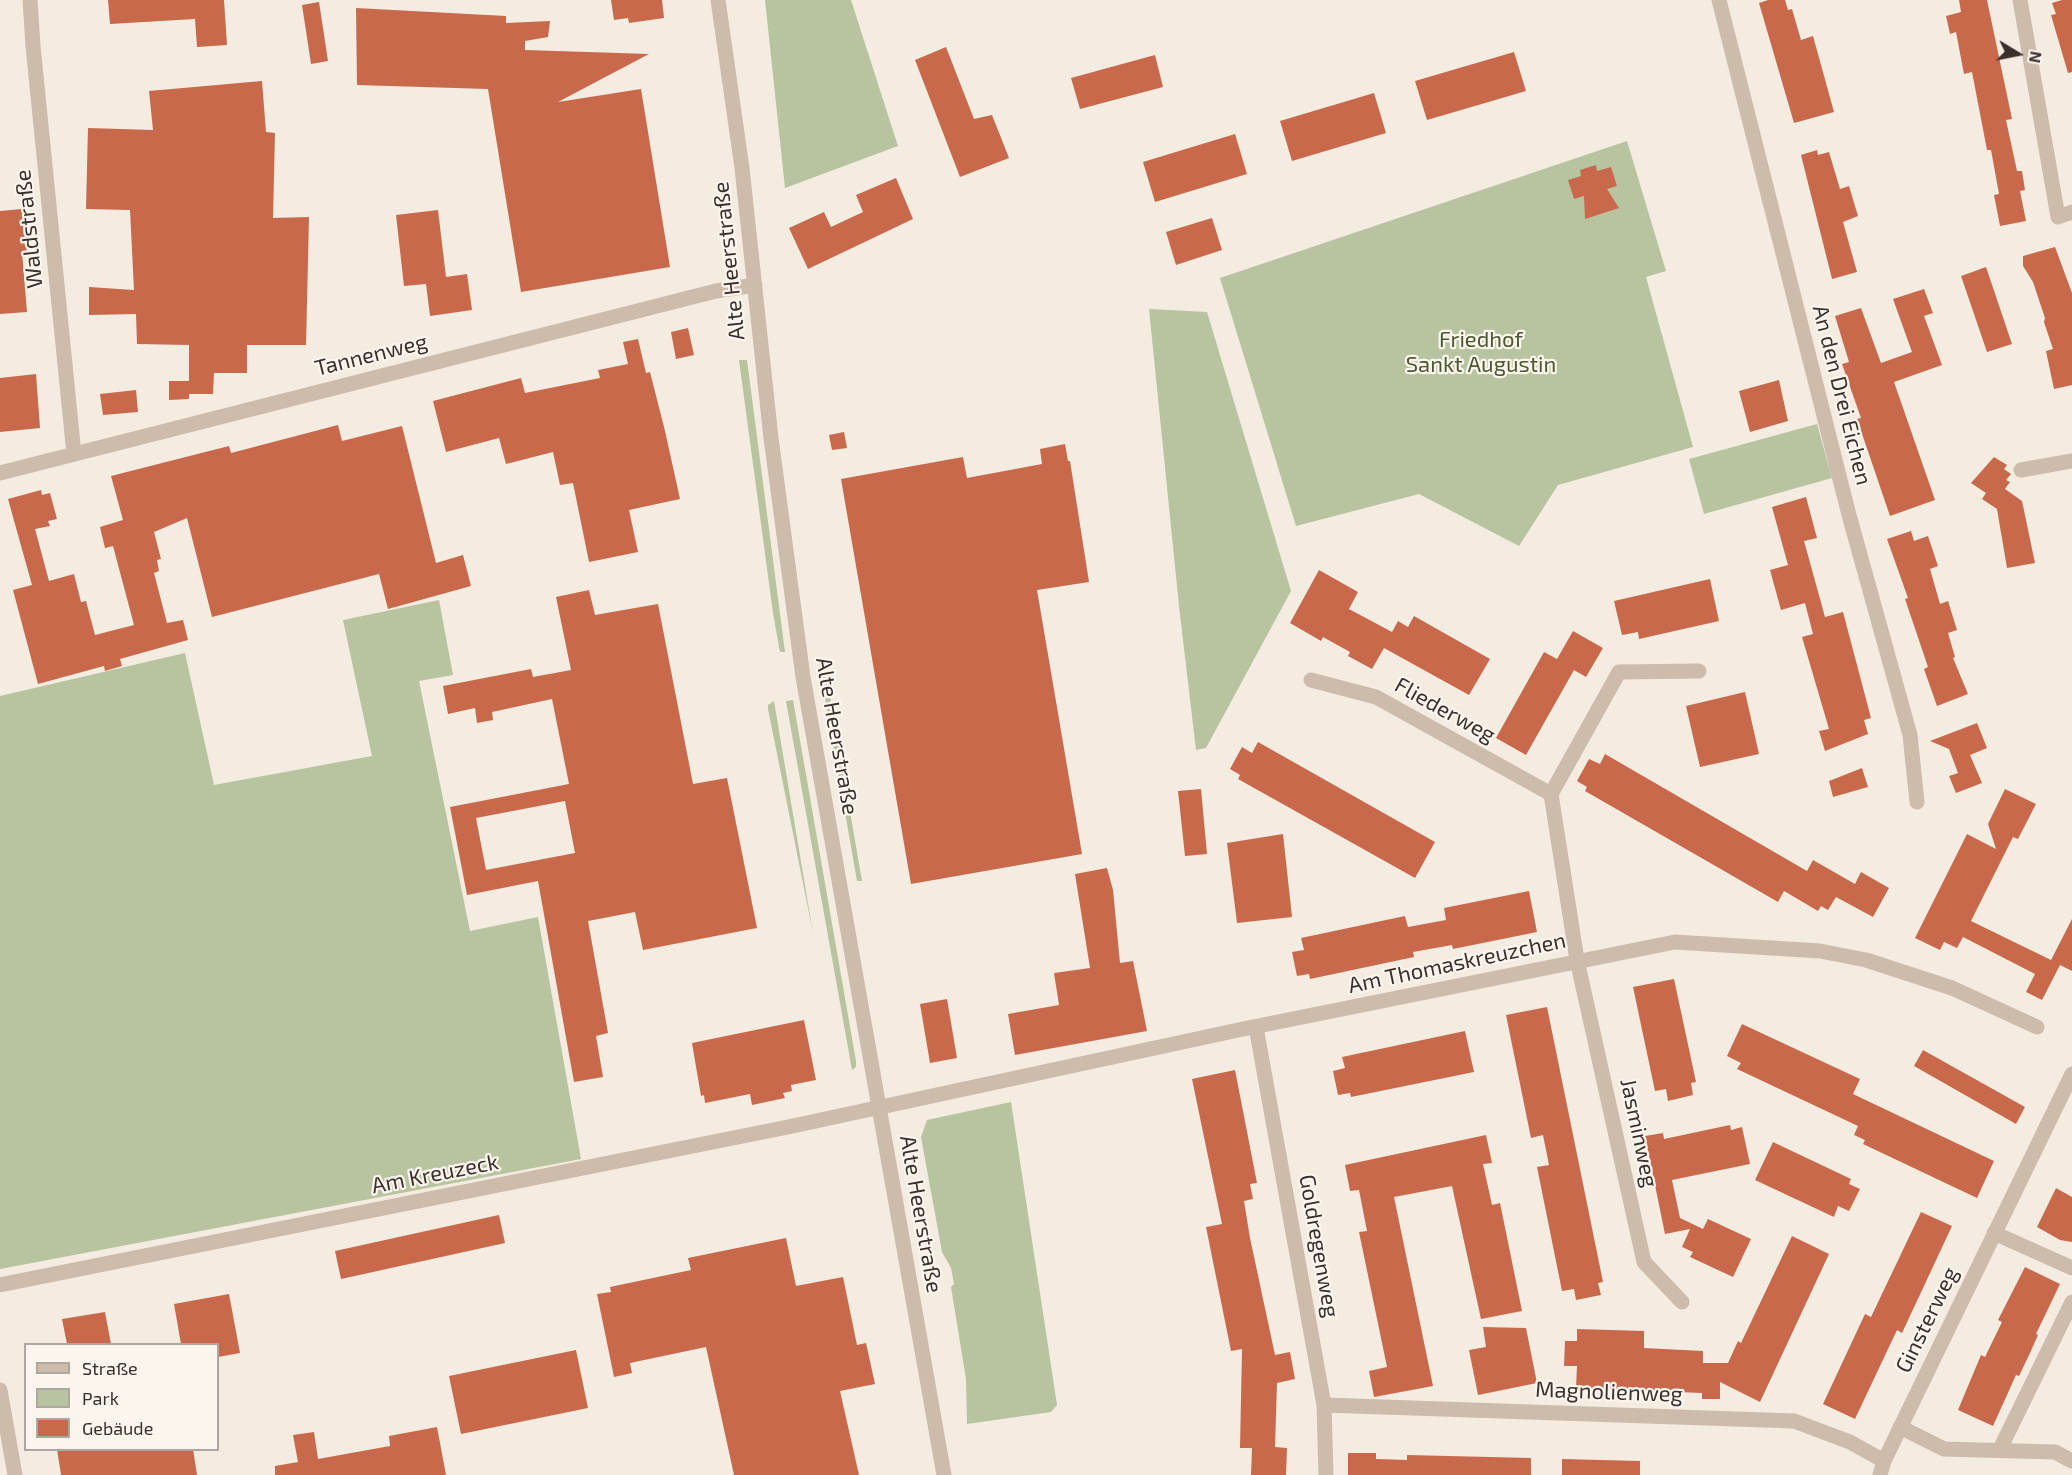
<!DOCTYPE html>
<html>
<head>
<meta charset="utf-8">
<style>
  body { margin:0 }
  #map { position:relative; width:2072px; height:1475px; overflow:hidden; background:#f4ebe1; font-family:"Exo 2",sans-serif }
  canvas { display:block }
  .legend { position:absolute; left:24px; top:1343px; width:195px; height:108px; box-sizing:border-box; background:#fbf5ee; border:2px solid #aea6a0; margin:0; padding:8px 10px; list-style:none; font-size:18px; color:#3b302b }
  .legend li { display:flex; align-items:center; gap:12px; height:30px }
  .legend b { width:30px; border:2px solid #aea6a0 }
  .north { position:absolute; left:1988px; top:24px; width:60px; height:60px; -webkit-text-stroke:4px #fbf5ee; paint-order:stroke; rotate:100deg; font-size:16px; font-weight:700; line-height:24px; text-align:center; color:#3b302b }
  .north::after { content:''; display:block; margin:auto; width:21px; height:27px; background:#3b302b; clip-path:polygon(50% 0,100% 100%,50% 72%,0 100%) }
</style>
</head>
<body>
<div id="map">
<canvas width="2072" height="1475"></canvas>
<ul class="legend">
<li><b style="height:8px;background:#cdbbac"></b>Straße</li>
<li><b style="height:16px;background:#b8c4a0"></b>Park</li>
<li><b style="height:16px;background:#c8694b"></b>Gebäude</li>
</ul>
<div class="north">N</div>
</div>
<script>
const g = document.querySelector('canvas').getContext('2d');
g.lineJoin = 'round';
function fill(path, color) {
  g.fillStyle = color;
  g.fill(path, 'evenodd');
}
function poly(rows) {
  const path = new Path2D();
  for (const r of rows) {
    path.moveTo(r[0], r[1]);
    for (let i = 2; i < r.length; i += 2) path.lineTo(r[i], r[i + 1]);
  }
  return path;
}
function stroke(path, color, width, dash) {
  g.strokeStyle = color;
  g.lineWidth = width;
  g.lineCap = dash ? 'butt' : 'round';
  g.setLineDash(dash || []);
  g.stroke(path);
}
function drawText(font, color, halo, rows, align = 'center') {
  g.font = font + ' "Exo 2",sans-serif';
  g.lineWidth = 4.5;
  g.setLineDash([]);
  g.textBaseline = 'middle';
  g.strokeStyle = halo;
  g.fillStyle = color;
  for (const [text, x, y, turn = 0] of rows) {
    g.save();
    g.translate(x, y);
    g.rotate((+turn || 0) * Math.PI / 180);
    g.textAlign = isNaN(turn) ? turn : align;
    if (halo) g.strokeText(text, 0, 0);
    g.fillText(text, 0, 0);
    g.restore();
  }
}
fill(poly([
  [765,0,851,0,898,146,785,188],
  [1627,141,1666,271,1646,277,1693,447,1558,485,1519,546,1419,494,1296,526,1220,278],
  [1149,309,1207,312,1291,591,1206,748,1196,750,1179,606],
  [739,360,747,360,785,652,780,652,773,613],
  [1817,424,1832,478,1704,514,1689,459],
  [439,600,453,675,419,681,470,931,538,917,581,1159,0,1269,0,696,185,653,214,785,372,756,343,620],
  [818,658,824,661,862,881,857,881],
  [793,700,856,1061,856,1067,852,1070,786,701],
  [774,701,813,933,768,709,768,705],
  [1011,1102,1057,1405,1051,1412,967,1424,966,1379,951,1287,954,1284,951,1268,942,1252,921,1137,927,1120]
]), '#b8c4a0');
fill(poly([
  [108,0,224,0,227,45,197,47,195,19,110,24],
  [611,0,662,0,664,18,629,23,628,18,614,20],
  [1768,0,1785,0,1788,10,1792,9,1801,40,1813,36,1834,112,1794,123,1759,3],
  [1959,0,1987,0,2012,119,2006,120,2017,171,2022,171,2025,190,2020,191,2026,221,2000,226,1994,195,1999,194,1991,150,1987,150,1972,72,1964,74,1956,32,1950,34,1946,16,1961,12],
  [2062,0,2072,0,2072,72,2068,73,2051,15,2056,14,2052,3],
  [319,2,328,61,311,64,302,5],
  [356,8,506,16,506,23,550,21,548,37,525,41,525,50,649,54,558,102,641,89,670,267,521,292,488,89,357,85],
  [946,47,974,119,992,115,1009,158,960,177,915,60],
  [1514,52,1526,91,1427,120,1415,81],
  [1155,55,1163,87,1080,109,1071,78],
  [262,81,266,132,275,133,273,218,309,217,306,345,247,345,247,373,214,373,213,394,189,394,189,345,137,344,136,314,89,315,89,287,134,290,130,210,86,209,88,128,153,130,149,91],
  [1374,93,1386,133,1292,161,1280,121],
  [1235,134,1247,174,1155,202,1143,162],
  [1817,150,1818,155,1829,152,1840,189,1849,186,1858,216,1843,222,1857,272,1832,279,1801,155],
  [1596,165,1597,171,1611,167,1617,186,1607,189,1619,208,1585,219,1584,196,1574,199,1568,180,1581,176,1580,170],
  [896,178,913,219,808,269,789,228,824,212,831,227,863,212,856,195],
  [22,209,27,252,22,252,27,312,0,314,0,211],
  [438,210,446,277,467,274,472,310,430,316,426,284,404,286,396,215],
  [1212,218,1222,250,1176,265,1166,232],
  [2055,247,2072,293,2072,385,2054,389,2046,351,2053,349,2044,322,2045,318,2033,282,2023,266,2023,256],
  [1986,267,2012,344,1987,352,1961,276],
  [1924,289,1933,313,1924,316,1942,365,1894,382,1935,500,1890,516,1857,419,1861,418,1842,364,1849,362,1835,316,1861,308,1881,363,1912,352,1893,299],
  [688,328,694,355,676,359,671,332],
  [638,339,646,373,650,372,665,431,680,499,629,510,638,552,589,562,573,483,560,485,553,452,506,464,499,438,446,452,433,401,521,378,525,393,600,378,598,370,628,364,623,342],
  [36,374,40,428,0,432,0,378],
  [1779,380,1788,421,1750,432,1739,391],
  [169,381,189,381,189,399,169,400],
  [136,390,138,412,103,415,100,394],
  [338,425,342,441,402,426,436,563,463,555,471,586,388,609,379,574,212,617,187,518,154,532,161,559,157,560,159,571,154,573,167,623,183,620,188,640,120,659,122,666,105,671,104,666,38,684,13,590,32,585,8,499,41,490,42,495,50,493,57,519,48,521,50,526,35,529,49,581,74,574,81,602,86,601,95,635,134,625,113,546,105,548,100,527,123,520,111,476,229,446,231,453],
  [844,432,847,448,832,450,829,435],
  [1065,444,1068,461,1070,461,1089,582,1037,590,1082,854,911,884,841,479,963,457,967,478,1042,464,1040,449],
  [1994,457,2007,465,2004,469,2011,474,2006,480,2010,482,2005,489,2022,501,2035,563,2007,568,1997,509,1982,499,1986,493,1971,483],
  [1806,497,1817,538,1804,541,1825,617,1843,612,1871,718,1864,720,1868,734,1825,751,1819,731,1829,729,1802,637,1813,634,1805,603,1781,610,1770,570,1788,565,1772,507],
  [1911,531,1914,541,1928,536,1938,566,1930,569,1940,604,1948,601,1957,630,1948,633,1955,657,1953,658,1968,694,1937,706,1924,669,1928,667,1905,599,1908,598,1887,539],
  [1319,570,1358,592,1349,609,1392,632,1398,621,1408,627,1414,616,1490,659,1469,695,1384,648,1372,669,1348,656,1350,652,1323,637,1321,641,1290,623],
  [1710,579,1719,621,1639,639,1638,632,1622,635,1614,601],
  [589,590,595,615,658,604,693,784,727,778,757,928,643,950,635,912,588,921,608,1033,596,1036,603,1077,574,1082,538,881,467,895,450,807,569,784,552,699,492,712,493,720,477,723,475,708,448,714,443,686,531,669,533,677,571,670,556,597],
  [565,801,575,853,486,870,476,818],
  [1573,631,1603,648,1586,677,1574,670,1526,755,1496,738,1544,652,1557,659],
  [1745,692,1759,754,1700,767,1686,706],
  [1977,723,1987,748,1970,755,1982,783,1956,793,1949,776,1958,773,1949,749,1930,741],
  [1258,742,1435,842,1415,878,1238,779,1240,775,1230,769,1242,747,1252,753],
  [1605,754,1807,871,1813,860,1855,884,1861,872,1889,888,1873,917,1836,897,1828,910,1821,906,1818,911,1784,891,1778,902,1585,791,1587,787,1577,781,1589,759,1600,764],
  [1862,768,1868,787,1833,797,1829,781],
  [1201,789,1207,854,1185,856,1178,791],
  [2005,789,2036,804,2018,839,2013,837,1971,921,2051,960,2072,919,2072,971,2060,965,2042,1000,2026,992,2035,974,1963,937,1957,948,1944,942,1940,950,1915,938,1967,834,1996,849,1988,824],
  [1283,834,1292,917,1237,923,1227,843],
  [1107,868,1113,890,1120,963,1133,961,1147,1031,1015,1055,1008,1014,1059,1005,1054,973,1090,968,1075,874],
  [1529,891,1537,932,1453,949,1452,945,1413,952,1414,957,1310,979,1309,974,1297,976,1292,952,1304,950,1301,938,1405,916,1408,927,1446,920,1444,908],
  [1674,979,1696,1082,1691,1083,1693,1095,1668,1101,1666,1089,1655,1091,1633,987],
  [947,999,957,1058,930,1063,920,1004],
  [1547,1007,1603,1282,1598,1283,1601,1295,1576,1300,1574,1289,1562,1291,1537,1167,1549,1165,1543,1135,1531,1138,1506,1015],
  [804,1020,816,1080,791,1085,792,1091,783,1093,785,1098,752,1105,750,1094,705,1103,704,1095,701,1096,692,1043],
  [1742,1024,1860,1079,1853,1094,1994,1161,1977,1198,1863,1144,1865,1140,1854,1135,1858,1126,1737,1069,1741,1063,1727,1056],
  [1465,1031,1474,1072,1351,1097,1350,1093,1338,1095,1333,1071,1345,1068,1342,1057],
  [1923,1050,2025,1107,2016,1124,1914,1066],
  [1235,1070,1257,1183,1250,1184,1253,1199,1244,1201,1250,1238,1275,1355,1290,1352,1295,1379,1277,1383,1275,1447,1287,1448,1286,1475,1251,1475,1252,1448,1240,1448,1242,1349,1231,1351,1206,1227,1222,1224,1192,1079],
  [1730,1125,1731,1130,1742,1127,1750,1164,1672,1180,1680,1218,1703,1229,1708,1219,1751,1239,1733,1277,1690,1257,1693,1252,1682,1247,1690,1229,1665,1234,1645,1136,1663,1133,1664,1139],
  [1486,1135,1492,1163,1483,1164,1492,1205,1500,1203,1522,1311,1481,1319,1452,1186,1394,1197,1433,1386,1374,1397,1369,1371,1387,1367,1359,1232,1367,1231,1359,1190,1350,1191,1345,1165],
  [1773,1142,1851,1179,1849,1184,1860,1189,1849,1211,1838,1206,1834,1217,1755,1180],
  [2056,1188,2072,1197,2072,1242,2060,1240,2037,1227],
  [1921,1212,1952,1226,1902,1333,1897,1330,1855,1419,1823,1404,1865,1314,1871,1317],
  [499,1215,505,1243,341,1279,335,1251],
  [1792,1236,1829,1254,1760,1402,1720,1382,1720,1399,1702,1399,1702,1393,1576,1388,1577,1366,1564,1366,1565,1341,1577,1341,1577,1329,1644,1331,1644,1348,1703,1351,1703,1363,1728,1363,1738,1341,1741,1343],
  [786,1238,796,1286,843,1277,857,1345,866,1343,875,1384,840,1391,859,1475,734,1475,706,1347,630,1363,632,1373,614,1377,597,1294,611,1292,610,1287,691,1270,688,1258],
  [2025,1267,2060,1284,2036,1334,2038,1335,2030,1353,2019,1376,2016,1375,1993,1426,1958,1410,1981,1355,1985,1357,2002,1322,1998,1320],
  [229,1294,240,1353,218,1357,218,1344,181,1344,174,1304],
  [105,1312,111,1344,67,1344,62,1319],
  [1483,1327,1526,1328,1537,1383,1478,1395,1469,1350,1486,1347],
  [576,1350,588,1408,461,1434,449,1376],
  [437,1427,446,1475,275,1475,275,1466,298,1462,293,1435,314,1432,318,1459,390,1446,389,1436],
  [57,1449,193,1449,197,1475,61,1475],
  [1348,1453,1376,1453,1376,1459,1407,1460,1407,1455,1531,1458,1531,1475,1348,1475],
  [1562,1459,1640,1461,1640,1475,1562,1475]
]), '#c8694b');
stroke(poly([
  [30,0,33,46,74,454],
  [718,0,742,168,771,438,803,677,944,1475],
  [1719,0,1849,515,1910,735,1917,802],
  [2020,0,2058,217,2072,212],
  [2021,470,2072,461],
  [0,473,716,291,755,285],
  [1311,680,1376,697,1551,794],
  [1256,1027,1324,1405,1326,1475],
  [1994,1233,2072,1268],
  [0,1285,788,1127,1243,1029,1675,942,1820,951,1866,960,1952,988,2037,1027],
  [1682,1302,1644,1262,1577,960,1551,794,1619,672,1699,671],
  [0,1390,15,1475],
  [1324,1405,1794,1421,1850,1442,1884,1461],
  [1900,1427,1944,1449,2055,1452,2072,1461],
  [2000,1449,2072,1302],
  [1880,1475,1884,1461,2072,1074]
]), '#cdbbac', 15);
drawText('22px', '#3b302b', '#fbf5ee', [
  ["Waldstraße",29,229,-96],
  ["Alte Heerstraße",729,261,-96],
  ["Tannenweg",371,355,-14],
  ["An den Drei Eichen",1842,395,76],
  ["Fliederweg",1445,710,29],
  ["Alte Heerstraße",837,736,80],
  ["Am Thomaskreuzchen",1457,963,-12],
  ["Jasminweg",1639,1133,78],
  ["Am Kreuzeck",435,1174,-11],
  ["Alte Heerstraße",921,1214,80],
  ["Goldregenweg",1319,1246,80],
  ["Ginsterweg",1927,1320,-64],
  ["Magnolienweg",1609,1392,2]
]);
drawText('22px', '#4a5a2e', '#fbf5ee', [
  ["Friedhof",1481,340],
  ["Sankt Augustin",1481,365]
]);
</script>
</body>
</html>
